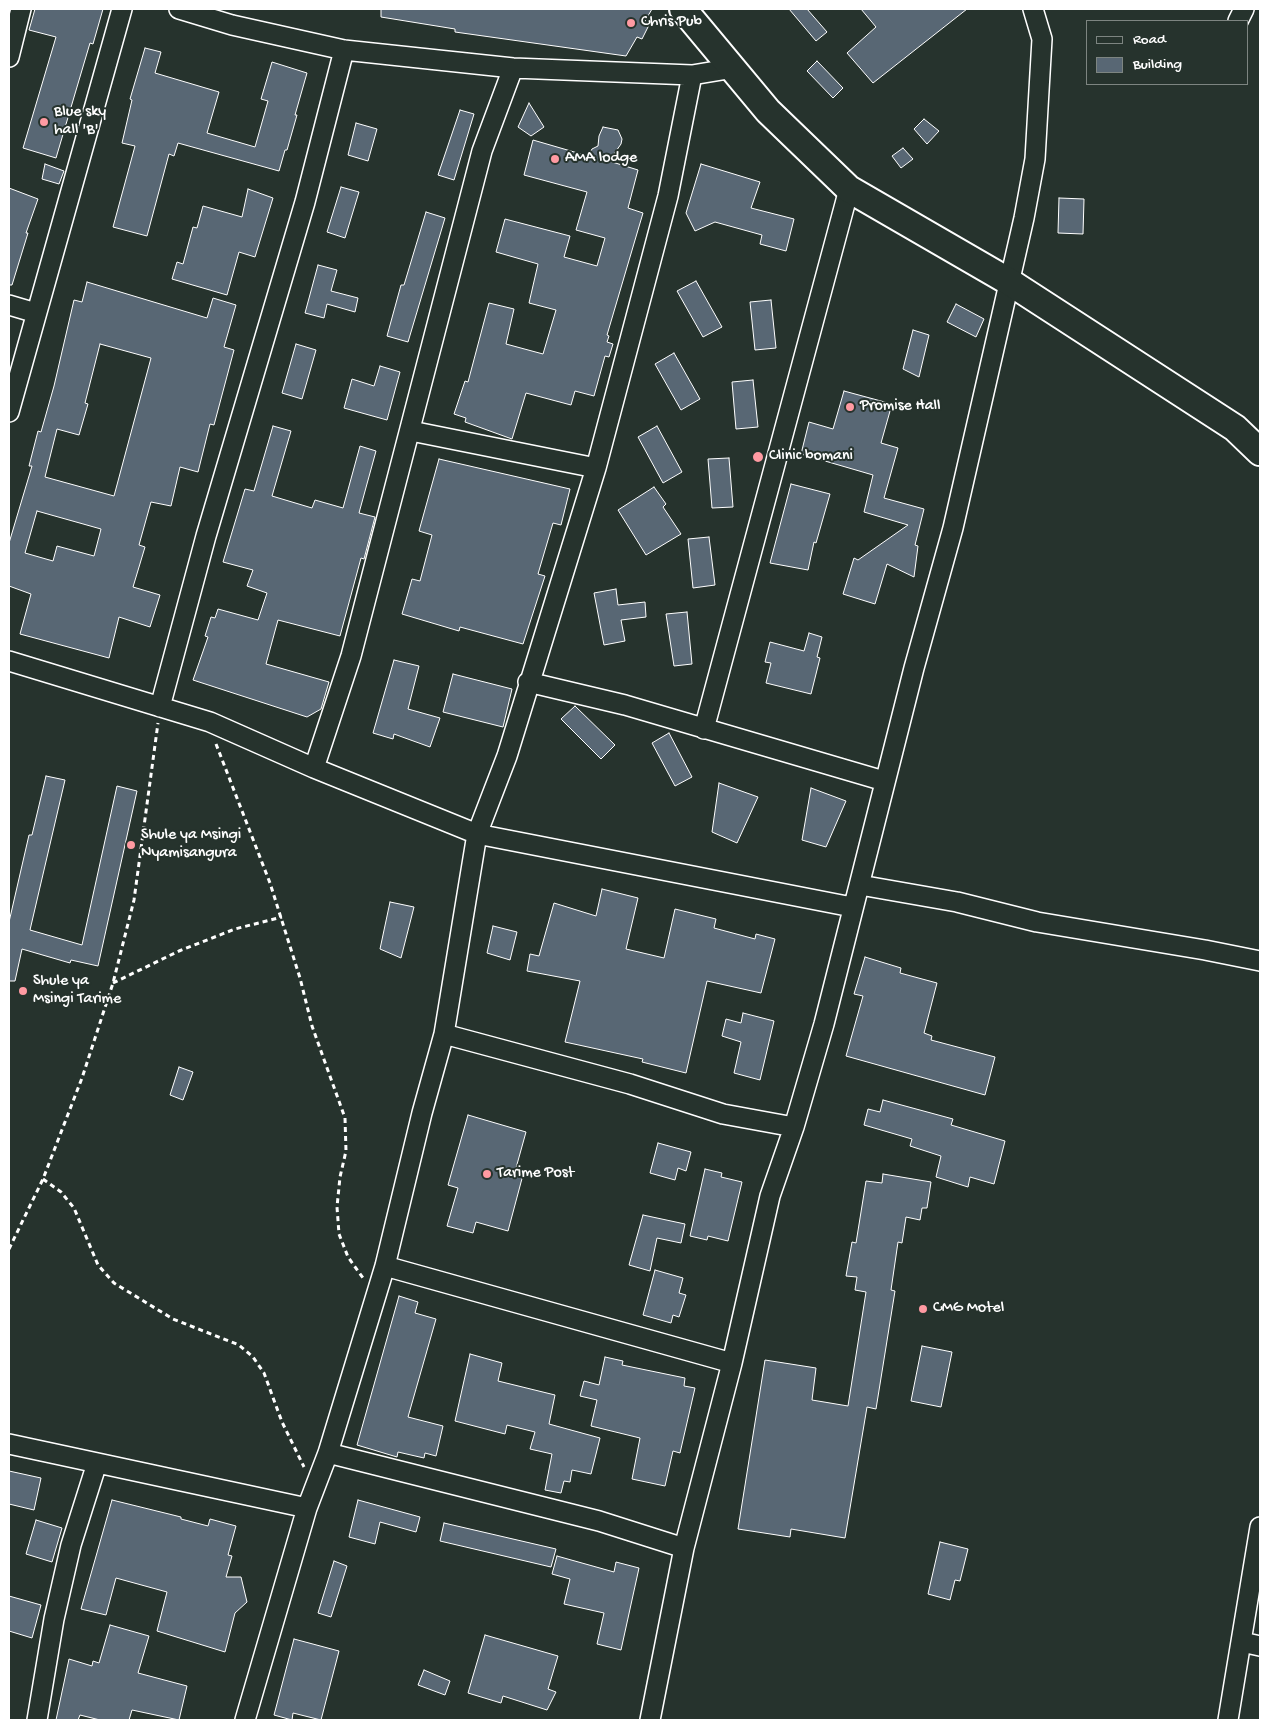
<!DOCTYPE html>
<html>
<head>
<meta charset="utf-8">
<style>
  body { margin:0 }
  #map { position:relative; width:1269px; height:1729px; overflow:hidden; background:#26332d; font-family:"Gochi Hand",sans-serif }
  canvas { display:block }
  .frame { position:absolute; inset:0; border:10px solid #fff; pointer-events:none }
  .legend { position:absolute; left:1086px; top:20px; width:162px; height:65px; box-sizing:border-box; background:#26332d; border:1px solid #7d8581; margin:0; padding:6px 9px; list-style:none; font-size:15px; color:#fff }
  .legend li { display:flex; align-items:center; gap:10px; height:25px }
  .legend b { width:25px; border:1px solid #7d8581 }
</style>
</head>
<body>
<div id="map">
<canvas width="1269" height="1729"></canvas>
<div class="frame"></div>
<ul class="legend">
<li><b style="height:6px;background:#26332d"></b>Road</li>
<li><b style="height:14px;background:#586774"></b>Building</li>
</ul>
</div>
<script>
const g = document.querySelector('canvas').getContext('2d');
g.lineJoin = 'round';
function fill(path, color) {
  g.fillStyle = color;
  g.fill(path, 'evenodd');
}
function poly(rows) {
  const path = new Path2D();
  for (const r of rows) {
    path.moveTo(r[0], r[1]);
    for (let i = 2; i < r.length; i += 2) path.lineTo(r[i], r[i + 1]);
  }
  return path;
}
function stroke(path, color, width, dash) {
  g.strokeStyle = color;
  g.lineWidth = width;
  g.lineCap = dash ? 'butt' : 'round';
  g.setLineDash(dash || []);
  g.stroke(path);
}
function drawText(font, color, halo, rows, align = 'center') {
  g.font = font + ' "Gochi Hand",sans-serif';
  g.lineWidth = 4;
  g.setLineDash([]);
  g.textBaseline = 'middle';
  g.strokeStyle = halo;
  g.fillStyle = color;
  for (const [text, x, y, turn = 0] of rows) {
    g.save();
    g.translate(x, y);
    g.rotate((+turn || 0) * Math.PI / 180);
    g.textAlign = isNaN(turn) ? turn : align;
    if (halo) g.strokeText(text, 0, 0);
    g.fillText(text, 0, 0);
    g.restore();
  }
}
const building = poly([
  [35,9,103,9,93,44,90,43,56,158,23,148,56,37,29,30,35,9],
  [381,9,652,9,644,23,649,25,642,39,637,37,626,56,455,32,455,29,381,17,381,9],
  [789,9,807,9,827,32,816,41,789,9],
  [861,9,967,9,873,83,847,53,876,27,861,9],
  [145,48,161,52,155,73,219,92,207,133,255,147,268,101,261,99,272,62,307,73,295,115,297,115,287,150,285,150,279,171,178,143,174,156,169,154,147,236,113,227,135,146,122,143,132,100,130,99,145,48],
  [817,61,843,88,833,98,807,71,817,61],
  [529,103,544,127,531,136,518,127,529,103],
  [460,110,474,114,454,180,438,175,460,110],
  [924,119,939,131,927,144,914,129,924,119],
  [356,123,377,129,368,161,348,155,356,123],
  [603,127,618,130,622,139,621,144,609,161,638,170,628,208,643,213,607,335,609,336,607,342,613,344,609,357,605,356,594,396,575,391,571,405,526,393,512,439,465,422,466,418,454,414,465,381,468,382,489,303,514,309,506,344,543,354,556,310,529,303,538,264,496,252,505,219,570,236,564,257,597,266,605,238,576,230,587,192,524,175,533,140,588,156,592,149,598,146,599,136,603,127],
  [903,148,913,159,901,168,892,156,903,148],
  [45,164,64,171,59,184,42,179,45,164],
  [701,164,760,182,751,208,794,219,786,251,760,244,762,235,715,222,695,231,686,213,701,164],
  [341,187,359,192,345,238,327,232,341,187],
  [9,188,38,199,26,233,28,233,12,285,9,285,9,188],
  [248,189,273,198,255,257,239,252,227,295,172,279,177,262,183,264,193,227,197,228,203,206,242,217,248,189],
  [1059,198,1084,199,1083,234,1058,233,1059,198],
  [426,212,445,218,408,342,387,336,401,285,404,285,426,212],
  [318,265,337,270,331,291,358,298,355,312,327,304,324,318,305,313,318,265],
  [696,281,722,327,703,337,677,291,696,281],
  [87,282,207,318,213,298,236,305,224,347,234,350,214,425,210,424,198,472,180,467,171,506,151,502,139,545,145,547,133,587,160,595,150,627,119,617,109,658,20,634,31,594,9,586,9,543,32,466,29,466,38,431,41,432,54,386,74,300,82,302,87,282],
  [100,344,151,358,114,496,45,477,57,429,79,435,88,404,85,403,100,344],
  [37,511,101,529,94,556,57,546,53,561,25,553,37,511],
  [771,300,776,348,755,350,750,302,771,300],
  [956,304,984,319,976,337,947,322,956,304],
  [913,330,929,335,919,377,903,369,913,330],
  [296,344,316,350,302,399,282,393,296,344],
  [674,353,700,399,681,410,655,364,674,353],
  [380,366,400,372,387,420,344,408,352,379,374,386,380,366],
  [753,380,758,427,736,429,732,382,753,380],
  [844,391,892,404,881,443,898,448,884,498,924,509,915,545,918,546,914,577,887,564,875,604,843,594,854,558,858,560,908,525,864,512,873,475,801,454,809,422,833,429,844,391],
  [273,426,291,431,272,496,312,508,315,500,343,508,360,446,376,451,359,513,375,517,364,559,361,558,340,636,278,620,266,664,329,682,321,709,307,717,193,680,208,637,205,636,211,617,215,618,218,609,258,620,267,593,247,586,253,570,223,562,245,489,254,491,273,426],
  [657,426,682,472,663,483,638,437,657,426],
  [729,458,733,507,712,508,708,459,729,458],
  [439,459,570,489,561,525,553,523,538,574,545,576,523,644,460,627,459,631,402,614,412,579,420,581,432,535,419,531,439,459],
  [791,484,830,494,816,543,814,542,808,570,770,563,791,484],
  [654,487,666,504,663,507,681,534,646,555,618,510,654,487],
  [709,537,715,585,693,588,688,539,709,537],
  [616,589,618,605,645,602,646,617,621,620,625,641,604,645,594,593,616,589],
  [687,612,692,664,674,666,666,614,687,612],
  [809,633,822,637,817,657,820,658,811,694,766,683,771,663,765,662,770,642,804,651,809,633],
  [394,660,419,666,408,709,440,718,430,747,394,734,393,739,373,733,394,660],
  [453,674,512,689,503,727,443,712,453,674],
  [575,706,615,745,601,759,561,719,575,706],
  [669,733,692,777,675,786,652,743,669,733],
  [46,776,65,780,30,930,82,945,117,786,137,791,98,966,71,960,70,963,22,949,15,981,9,981,9,922,29,835,32,835,46,776],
  [719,783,758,797,737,843,712,832,719,783],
  [811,788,846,801,826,847,802,840,811,788],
  [602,889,638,898,626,949,664,958,675,909,716,919,714,928,755,939,756,934,775,939,761,993,707,981,686,1073,642,1062,643,1059,565,1042,580,981,527,971,530,954,539,956,554,903,596,916,602,889],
  [390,902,414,907,401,958,380,949,390,902],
  [493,926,517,932,510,960,487,953,493,926],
  [865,957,901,968,900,973,937,983,924,1033,932,1036,931,1040,995,1057,985,1095,846,1056,863,996,854,994,865,957],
  [743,1013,774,1021,760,1080,734,1073,741,1042,722,1036,726,1019,741,1023,743,1013],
  [179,1067,193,1072,183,1100,170,1095,179,1067],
  [883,1100,953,1119,951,1125,1005,1141,994,1184,970,1177,968,1187,936,1177,941,1156,910,1146,912,1139,864,1125,868,1109,880,1112,883,1100],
  [468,1115,526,1132,516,1168,524,1171,508,1231,476,1222,473,1233,447,1226,458,1188,448,1185,468,1115],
  [658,1143,691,1152,686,1171,678,1168,675,1180,650,1173,658,1143],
  [705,1169,722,1173,721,1177,742,1182,728,1241,708,1236,707,1240,690,1236,705,1169],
  [883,1174,931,1182,927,1208,922,1208,920,1220,906,1217,902,1243,898,1242,891,1290,895,1291,876,1409,867,1407,845,1538,791,1529,790,1537,738,1529,765,1360,816,1368,812,1400,848,1406,866,1292,855,1290,857,1277,846,1276,852,1242,856,1243,866,1181,882,1183,883,1174],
  [643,1215,685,1224,681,1243,657,1238,650,1271,629,1265,643,1215],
  [655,1270,683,1278,679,1293,686,1295,679,1317,673,1315,671,1323,643,1315,655,1270],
  [399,1296,418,1302,415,1313,436,1319,408,1417,443,1426,436,1456,425,1453,424,1458,398,1452,397,1457,357,1445,399,1296],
  [922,1346,952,1352,941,1407,911,1401,922,1346],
  [470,1354,502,1363,498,1381,555,1395,549,1424,600,1438,591,1474,572,1470,570,1482,564,1481,561,1493,545,1490,552,1454,530,1449,535,1432,507,1425,505,1434,455,1421,470,1354],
  [605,1357,623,1361,622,1365,685,1378,684,1386,695,1388,680,1453,673,1451,665,1486,632,1479,640,1438,591,1426,597,1400,580,1396,584,1381,599,1385,605,1357],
  [9,1471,41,1478,34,1510,9,1504,9,1471],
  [112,1500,181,1517,181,1519,208,1526,210,1519,236,1526,228,1555,232,1556,226,1577,241,1577,247,1602,235,1613,225,1652,157,1631,167,1592,116,1578,106,1615,81,1609,112,1500],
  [358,1500,420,1517,416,1532,380,1522,375,1544,349,1537,358,1500],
  [36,1520,62,1528,52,1562,26,1554,36,1520],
  [444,1523,556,1549,551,1567,440,1541,444,1523],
  [940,1542,968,1549,960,1581,955,1580,950,1600,928,1594,940,1542],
  [557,1556,614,1572,616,1562,639,1568,621,1650,597,1644,604,1613,564,1604,570,1579,552,1574,557,1556],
  [334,1561,347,1566,331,1617,318,1613,334,1561],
  [9,1596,41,1605,32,1638,9,1631,9,1596],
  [110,1625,149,1636,138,1673,187,1686,179,1720,132,1710,129,1720,100,1720,80,1715,78,1720,56,1720,69,1659,92,1666,93,1661,99,1663,110,1625],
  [485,1635,558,1656,548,1689,556,1692,547,1710,503,1696,501,1703,468,1693,485,1635],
  [294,1639,339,1651,321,1720,293,1713,292,1720,274,1715,294,1639],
  [424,1670,450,1681,445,1695,418,1685,424,1670]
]);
fill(building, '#586774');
stroke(building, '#fff', 1);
const street = poly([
  [179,9,232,25,344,50,513,68,692,75,734,68],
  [1238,21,1244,9],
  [9,57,21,9],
  [9,305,36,313],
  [9,412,122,9],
  [411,431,596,468],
  [9,661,210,722,314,768,477,834,852,907],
  [528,682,625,705,884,781],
  [160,707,206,536,305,202,344,50],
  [704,729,849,189],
  [314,768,351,656,482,151,513,68],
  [860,885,957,902,1037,922,1205,950,1260,961],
  [444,1034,630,1084,723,1114,794,1127],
  [385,1266,732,1363],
  [9,1444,307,1508,328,1453,385,1266,422,1113,444,1034,477,834,507,756,596,468,668,196,692,75],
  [328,1453,599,1521,684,1548],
  [1242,1642,1260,1646],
  [37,1720,54,1619,71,1545,97,1463],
  [245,1720,307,1508],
  [650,1720,684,1548,732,1363,770,1196,794,1127,824,1024,914,668,953,528,1024,218,1035,159,1042,39,1033,9],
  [1228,1720,1260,1527]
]);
const secondary = poly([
  [683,9,768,111,849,189,1008,281,1235,428,1260,452]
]);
stroke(street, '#fff', 22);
stroke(secondary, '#fff', 30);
stroke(poly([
  [216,744,270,883,300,978,312,1026,345,1118,346,1151,340,1177,337,1207,339,1234,348,1257,363,1278],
  [113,983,179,951,235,929,282,917],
  [43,1179,61,1192,74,1208,98,1265,114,1283,173,1319,239,1345,253,1357,264,1373,282,1422,304,1467],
  [9,1249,43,1179,82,1078,113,983,134,900,158,723]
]), '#fff', 3, [5, 4]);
stroke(street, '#26332d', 19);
stroke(secondary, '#26332d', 26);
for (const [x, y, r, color] of [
  [631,23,5,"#ff9aa2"],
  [44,122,5,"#ff9aa2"],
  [555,159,5,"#ff9aa2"],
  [850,407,5,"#ff9aa2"],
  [758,457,6,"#ff9aa2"],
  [131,845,5,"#ff9aa2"],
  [23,991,5,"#ff9aa2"],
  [487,1174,5,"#ff9aa2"],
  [923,1309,5,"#ff9aa2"]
]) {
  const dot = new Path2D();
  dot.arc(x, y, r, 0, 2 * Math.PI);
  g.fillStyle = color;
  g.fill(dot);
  stroke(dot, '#26332d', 2);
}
drawText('16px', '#fff', '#26332d', [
  ["Chris Pub",641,23],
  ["Blue sky",54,113],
  ["hall 'B'",54,131],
  ["AMA lodge",565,159],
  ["Promise Hall",860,407],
  ["Clinic bomani",769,457],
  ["Shule ya Msingi",141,836],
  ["Nyamisangura",141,854],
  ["Shule ya",33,982],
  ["Msingi Tarime",33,1000],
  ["Tarime Post",497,1174],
  ["CMG Motel",933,1309]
], 'left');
</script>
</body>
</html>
